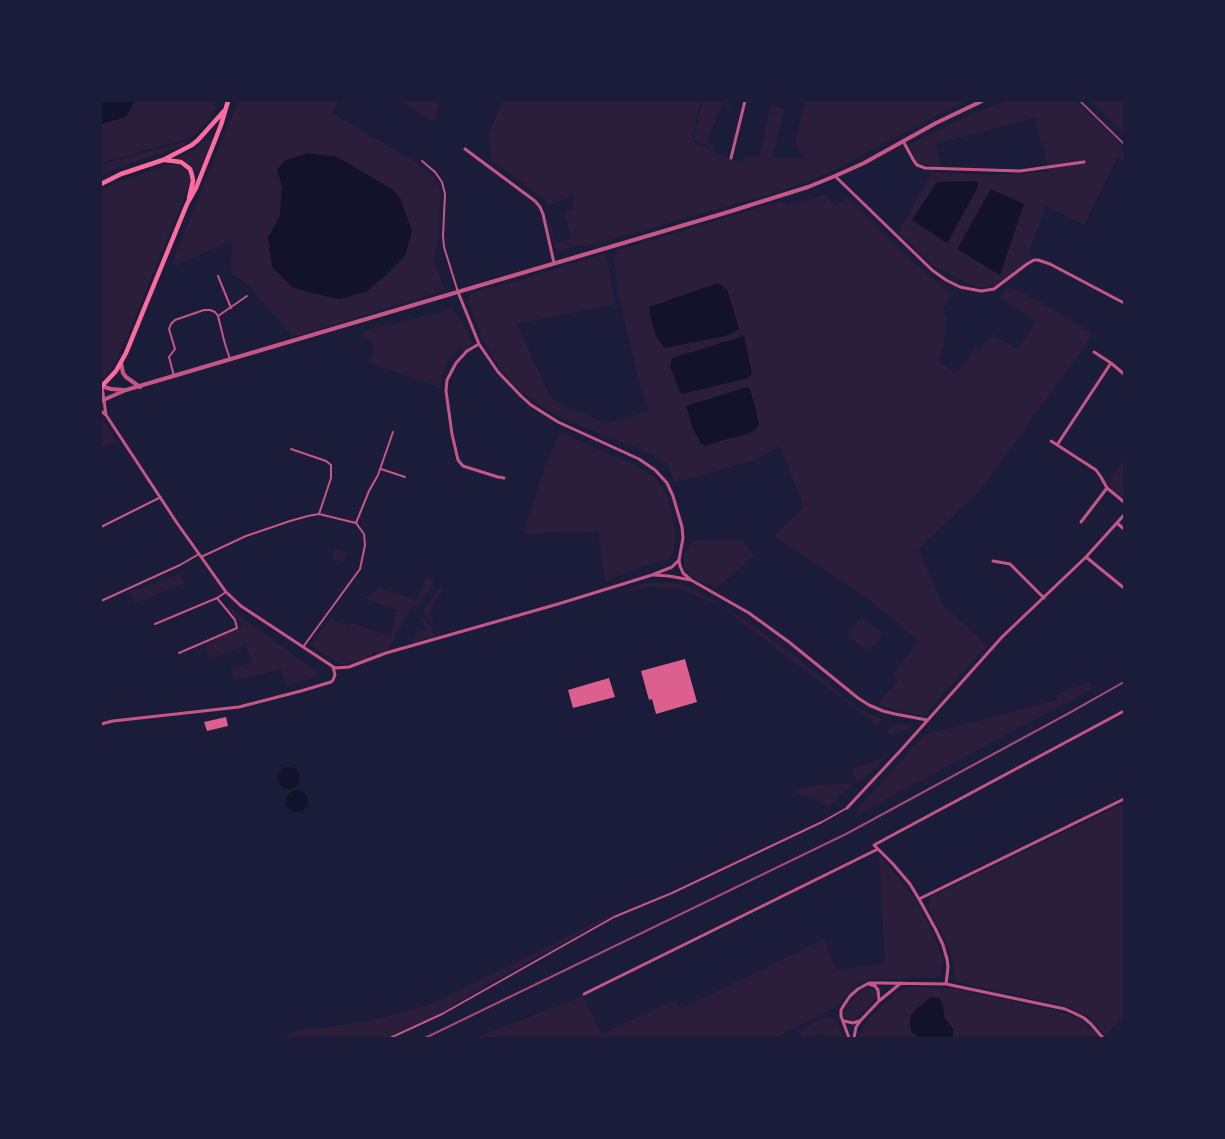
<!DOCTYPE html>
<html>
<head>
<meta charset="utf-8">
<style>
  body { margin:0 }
  #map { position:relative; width:1225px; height:1139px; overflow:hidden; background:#1b1b3a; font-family:Rubik,sans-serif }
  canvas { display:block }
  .frame { position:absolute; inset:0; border:102px solid #1b1b3a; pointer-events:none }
</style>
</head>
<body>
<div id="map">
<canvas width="1225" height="1139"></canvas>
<div class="frame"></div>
</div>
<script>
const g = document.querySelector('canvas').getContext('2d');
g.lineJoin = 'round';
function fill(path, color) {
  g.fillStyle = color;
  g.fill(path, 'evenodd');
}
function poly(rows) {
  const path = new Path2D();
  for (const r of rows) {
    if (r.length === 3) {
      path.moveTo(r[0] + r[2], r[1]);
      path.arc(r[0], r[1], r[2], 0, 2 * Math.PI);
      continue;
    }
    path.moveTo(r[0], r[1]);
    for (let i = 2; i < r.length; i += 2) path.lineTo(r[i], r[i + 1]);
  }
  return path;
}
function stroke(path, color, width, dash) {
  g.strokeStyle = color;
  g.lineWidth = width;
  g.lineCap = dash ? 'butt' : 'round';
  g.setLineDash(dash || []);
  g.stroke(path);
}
fill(poly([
  [101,101,216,101,214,106,216,107,211,118,193,137,108,161,101,165],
  [238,101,339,101,332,113,412,160,432,176,441,190,438,237,434,260,445,290,408,302,293,337,247,284,231,274,232,240,176,266,172,263],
  [337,157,393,190,405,256,386,275,366,292,268,238,280,216,282,186,278,170],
  [400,101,439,101,434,122],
  [502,101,700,101,692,141,715,151,715,153,742,163,744,157,805,159,795,141,806,101,967,101,930,119,835,170,814,179,774,193,587,246,578,246,558,251,556,250,554,245,547,220,552,216,555,217,549,219,555,243,571,239,565,215,568,210,571,210,574,196,571,194,567,198,549,205,540,196,492,161,489,134],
  [702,101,721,101,733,108,732,110,723,105,715,118,717,119,706,142,715,146,714,150,694,140],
  [1007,101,1076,101,1124,148,1124,162,1118,157,1084,225,1046,206,1029,252,1032,258,995,285,977,288,933,266,899,233,900,228,931,175,927,172,987,175,1049,172,1035,118,936,144,941,166,923,164,917,162,909,145,956,120],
  [1090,101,1124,101,1124,134],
  [771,105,784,109,773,157,759,157],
  [194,139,183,146,117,168,101,176,101,166,111,162],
  [207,139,210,140,211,143,199,171,195,172,189,164,181,159,180,157,192,151],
  [171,164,177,164,184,167,187,170,190,177,191,181,126,339,113,366,101,381,101,191,116,183],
  [826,194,835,207,847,197,908,257,952,295,944,308,947,319,943,348,938,361,956,374,975,348,980,350,992,333,1017,350,1036,321,1000,298,1007,286,1037,300,1093,333,1084,347,979,492,918,549,944,606,987,645,925,715,899,711,878,704,898,680,892,674,919,641,867,598,774,536,804,507,779,444,777,448,755,460,675,483,667,464,640,449,605,436,563,419,540,406,516,387,502,371,483,340,468,302,468,297,471,294,492,287,522,280,568,265,606,254,615,304,606,306,517,324,551,398,566,407,607,423,643,413,649,410,641,389,618,293,614,258,618,250,781,201,789,206],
  [451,307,464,324,472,343,471,345,464,351,461,347,449,359,443,372,440,388,369,362,374,349,371,340,364,337,363,331,442,312],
  [101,417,116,440,104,447,101,446],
  [560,432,606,453,634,464,656,478,668,497,676,534,673,553,668,559,637,568,605,582,598,531,523,534,546,464],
  [1124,459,1124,496,1123,497,1112,489,1108,482],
  [742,539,754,556,717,588,692,578,684,566,684,555,692,541],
  [335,548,348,553,344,563,331,558],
  [180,573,185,583,135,603,130,591,137,588,139,590],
  [426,577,434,580,419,606,417,605,412,606,388,650,372,653,372,656,360,661,343,664,340,664,311,645,330,619,349,626,351,622,391,637,397,610,364,598,382,587,382,589,417,600],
  [669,582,680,584,694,589,745,620,790,652,859,709,872,715,882,719,882,721,877,725,719,605,682,590,651,586,614,595,645,583],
  [441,586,443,591,432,606,430,613,432,620,440,636,438,636,434,626,424,614,425,613,423,610],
  [230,607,244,619,318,673,317,677,286,685,281,669,234,681,230,670,252,662,245,645,210,660,205,645,243,626,228,608],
  [422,616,432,628,436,636,412,643,417,632,425,629,421,617],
  [861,617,883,634,869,652,847,636],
  [1090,681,1090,690,857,815,860,805,871,794,896,767,923,735,1057,700,1056,695],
  [899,723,909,725,911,727,909,729,889,735,886,731],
  [895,748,870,774,857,783,851,769,878,760],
  [854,783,828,807,811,798,791,791,816,785],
  [1124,803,1124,1021,1120,1019,1106,1036,1099,1027,1090,1018,1077,1011,1065,1006,961,983,955,980,954,963,944,937,928,906,931,900,930,897],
  [879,854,915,899,930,927,943,959,943,962,941,964,941,974,937,978,872,979,860,982,849,992,837,1006,775,1038,475,1038,583,996,602,1034,674,1000,680,1009,824,939,836,970,885,964],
  [612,914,611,916,487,985,440,1013,385,1038,280,1038,299,1030,366,1022,432,1004],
  [908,987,952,988,1059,1011,1079,1019,1097,1034,1097,1038,952,1038,954,1033,952,1027,944,1017,943,1006,927,1001,923,1005,914,1011,910,1018,910,1027,914,1034,920,1038,859,1038,862,1029,872,1015,896,993],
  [868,988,875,990,877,993,877,996,875,1000,855,1020,853,1021,846,1018,844,1015,845,1012,848,1004,860,992],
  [830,1017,836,1019,844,1038,825,1038,824,1033,801,1037,801,1032,809,1025,825,1018]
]), '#2a1e3b');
fill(poly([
  [101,101,135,101,126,117,101,124],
  [308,153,337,157,393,190,400,198,412,231,405,256,386,275,366,292,339,299,316,294,292,287,272,267,268,238,280,216,282,187,277,170,286,160],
  [977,181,978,187,947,243,912,220,937,182],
  [991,189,1024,204,1000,275,957,249],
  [718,283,727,289,739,329,726,336,664,348,656,336,651,320,649,307],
  [744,336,752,373,749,378,681,394,670,367,672,358],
  [747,387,750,389,756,410,759,425,755,430,747,434,730,438,706,446,701,444,693,428,686,406],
  [289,778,11],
  [297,801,11],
  [934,997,939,998,941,1001,943,1006,944,1017,954,1030,952,1038,920,1038,914,1034,911,1031,910,1022,911,1015,917,1008,923,1005,929,998]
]), '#12122b');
fill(poly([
  [685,659,697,702,656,714,652,699,649,700,641,671],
  [609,678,615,697,573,708,568,690],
  [226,717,228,726,207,731,204,722]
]), '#dd5f8e');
stroke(poly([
  [422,161,435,172,442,182,445,194,443,236,444,247,458,292],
  [218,276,231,308],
  [218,316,247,296],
  [174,376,169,357,175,349,169,329,171,324,175,320,204,310,210,310,215,312,218,316,225,344,230,359],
  [291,449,326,461,331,465,331,478,319,514],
  [381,469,405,477],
  [356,523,369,491,378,475,393,432],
  [101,527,161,497],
  [201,557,246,536,290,521,308,516,319,514,356,523,364,534,365,545,360,569,303,647],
  [101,601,180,565,199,554],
  [155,624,217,598,226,592],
  [179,653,237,628,235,620,217,598],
  [390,1038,442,1014,614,917,672,893,822,822,847,808]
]), '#c65784', 2);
stroke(poly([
  [903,141,914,161,917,165,925,168,1020,171,1084,162],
  [465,149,535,201,540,207,543,214,554,263],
  [731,158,745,101],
  [835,176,932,270,946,280,960,287,981,291,994,289,1027,264,1034,260,1038,260,1050,264,1124,303],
  [458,292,479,344,498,372,521,396,531,405,558,422,639,459,655,470,667,483,673,496,682,527,683,538,679,560,680,566,683,573,691,580],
  [479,344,467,351,456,363,447,380,446,391,452,434,458,460,463,466,498,477,504,478],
  [1094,352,1111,363,1124,374],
  [102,386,106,415],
  [101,411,106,415,177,523,226,592,241,606,335,668,349,667,386,653,558,604,652,575,672,567,679,560],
  [1051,441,1096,470,1101,477,1107,488,1124,502],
  [1057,445,1111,363],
  [1081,522,1107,488],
  [1117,523,1124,529],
  [1086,557,1124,588],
  [993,561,1010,564,1044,598],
  [654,575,669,576,691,580,749,613,789,642,858,698,869,705,883,711,895,714,927,720],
  [101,724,113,721,239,707,301,691,331,682,333,680,335,675,333,667],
  [847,808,901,750,1002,637,1086,557,1124,515],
  [919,899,1124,799],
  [869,984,875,986,878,990,879,1000],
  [946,984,948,967,947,959,943,945,936,930,919,899,910,884,893,864,874,845,1124,711],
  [584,994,878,849],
  [844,1021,853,1023,859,1021],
  [849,1038,841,1016,841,1010,844,1005,850,996,858,989,869,983,881,983,946,984,1065,1009,1074,1013,1084,1018,1091,1024,1103,1038],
  [854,1038,856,1027,861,1020,879,1001,901,983]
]), '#c65784', 3);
stroke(poly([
  [121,363,123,373,126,377,140,387],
  [101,386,111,389,124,390],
  [101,401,126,390,725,213,808,187,835,176,864,163,936,123,982,101]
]), '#c65784', 4);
stroke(poly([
  [165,160,181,162,185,165,190,169,192,175,193,181,189,198],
  [101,184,121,174,163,160,192,145,198,140,224,111],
  [101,387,116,371,126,353,187,204,196,188,221,125,228,101]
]), '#ff6b9d', 4.5);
stroke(poly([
  [1080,101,1124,144],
  [425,1038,846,834,1071,712,1124,682]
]), '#a44b75', 2);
</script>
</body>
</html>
